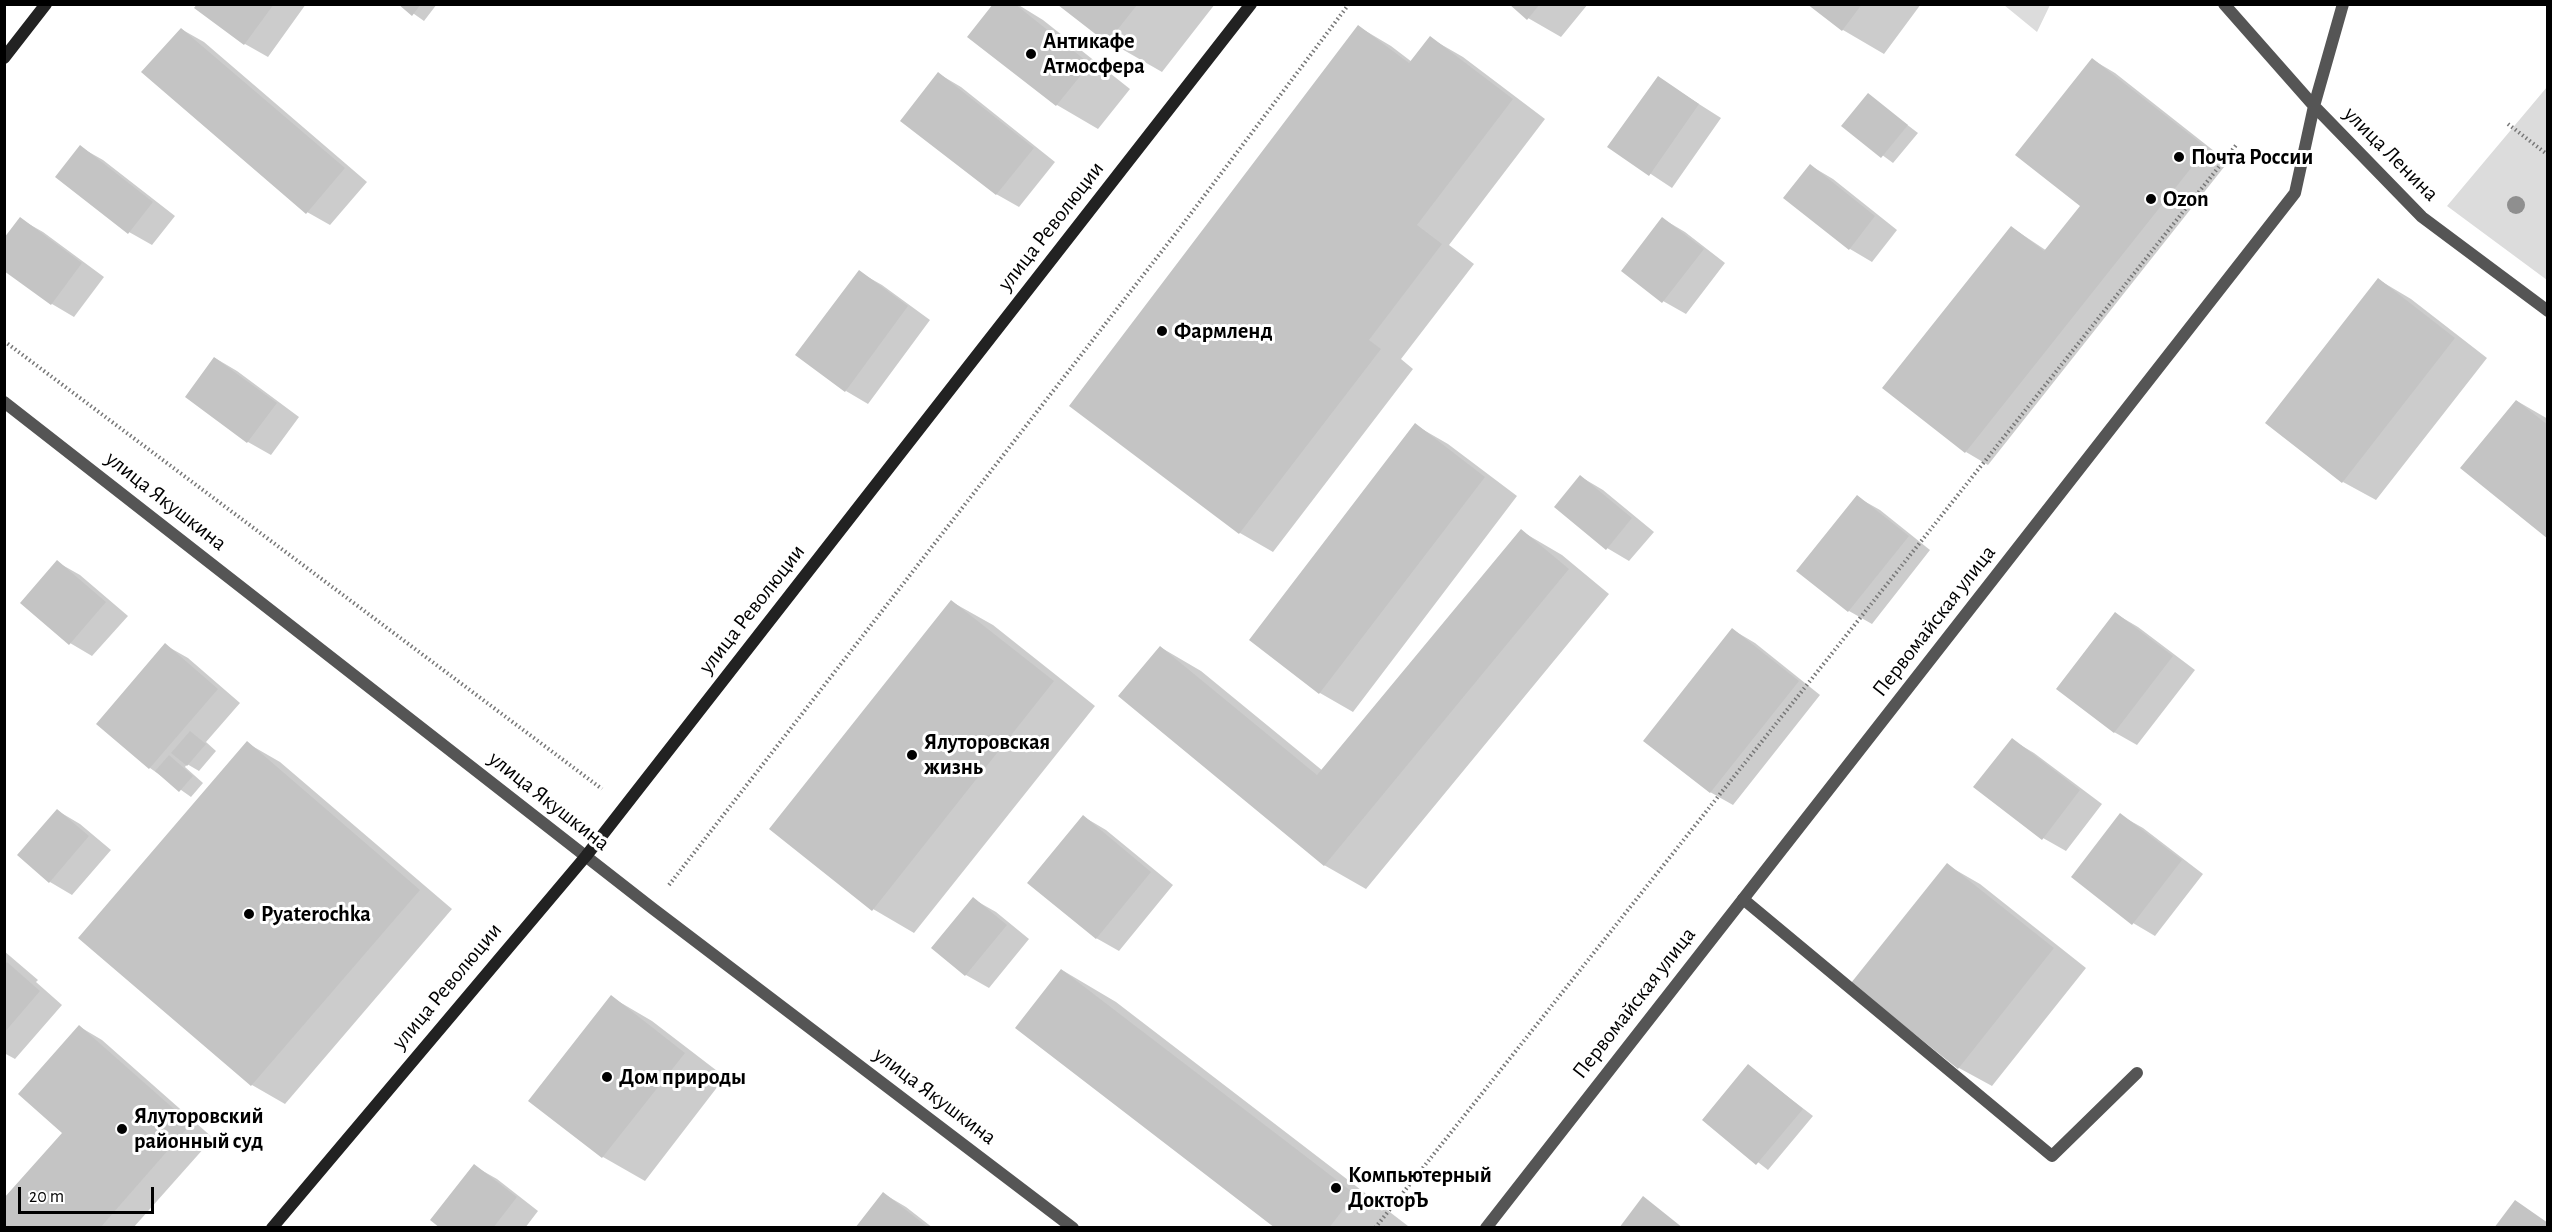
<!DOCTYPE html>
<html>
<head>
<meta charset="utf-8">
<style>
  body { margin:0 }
  #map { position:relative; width:2552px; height:1232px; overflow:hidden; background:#fff; font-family:"Alegreya Sans",sans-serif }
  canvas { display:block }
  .frame { position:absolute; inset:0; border:6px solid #000; pointer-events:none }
  .scale { position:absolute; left:18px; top:1187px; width:136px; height:27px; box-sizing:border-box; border:3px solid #000; border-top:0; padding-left:8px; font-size:18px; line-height:21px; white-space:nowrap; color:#000; -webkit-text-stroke:4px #fff; paint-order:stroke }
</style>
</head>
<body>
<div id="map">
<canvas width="2552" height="1232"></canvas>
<div class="frame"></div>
<div class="scale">20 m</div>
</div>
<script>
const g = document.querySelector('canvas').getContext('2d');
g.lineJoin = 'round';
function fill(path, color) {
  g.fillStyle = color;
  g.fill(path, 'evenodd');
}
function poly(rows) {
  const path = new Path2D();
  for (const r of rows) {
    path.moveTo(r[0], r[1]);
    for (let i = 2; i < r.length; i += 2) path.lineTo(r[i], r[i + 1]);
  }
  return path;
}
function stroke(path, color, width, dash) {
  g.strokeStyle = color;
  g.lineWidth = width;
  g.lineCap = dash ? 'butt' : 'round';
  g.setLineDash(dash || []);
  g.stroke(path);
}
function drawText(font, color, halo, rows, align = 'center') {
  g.font = font + ' "Alegreya Sans",sans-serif';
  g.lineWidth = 6;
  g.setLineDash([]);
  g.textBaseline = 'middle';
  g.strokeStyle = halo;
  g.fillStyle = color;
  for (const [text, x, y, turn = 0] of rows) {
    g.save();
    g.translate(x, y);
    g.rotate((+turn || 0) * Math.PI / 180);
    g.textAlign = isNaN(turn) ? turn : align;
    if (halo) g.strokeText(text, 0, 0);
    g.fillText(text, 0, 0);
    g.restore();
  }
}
fill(poly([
  [2004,5,2050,5,2037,32],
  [2547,87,2547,280,2447,206]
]), '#dcdcdc');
fill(poly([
  [198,4,306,4,268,57,245,44,196,8],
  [400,4,437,4,424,21],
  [995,4,1017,4,1043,20,1130,89,1098,129,1057,105,969,36],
  [1061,4,1215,4,1162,72,1108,41],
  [1511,4,1588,4,1561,37,1528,18],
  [1809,4,1921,4,1884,54,1843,30],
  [1359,27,1391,46,1412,62,1430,38,1463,57,1545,119,1449,245,1474,264,1401,359,1413,369,1273,552,1240,533,1071,405],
  [181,29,204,42,367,182,330,225,307,212],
  [2093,60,2115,73,2228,162,1988,465,1966,452,2011,227,2047,251,2082,206],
  [939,74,961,87,1055,162,1019,207,996,194],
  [1658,78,1721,118,1672,188,1610,147],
  [1868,95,1918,133,1893,163,1843,126],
  [80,147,103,160,175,216,152,245,129,232],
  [1811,166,1833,179,1897,230,1872,262,1850,249],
  [20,219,43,232,104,277,74,317,52,304],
  [1663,219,1685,232,1725,263,1686,314,1663,301],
  [859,272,882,285,930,320,868,404,846,391],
  [2379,280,2411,299,2487,358,2376,500,2343,482],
  [215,358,237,371,299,417,271,455,248,442,187,397],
  [2517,401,2548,419,2548,537],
  [1415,425,1448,444,1517,496,1353,712,1320,693,1251,640],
  [1581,477,1603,490,1654,532,1629,561,1607,548],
  [1857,497,1880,510,1930,550,1872,624,1849,611],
  [1521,531,1562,555,1609,594,1366,889,1324,865,1160,647,1201,671,1323,771],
  [57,562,80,575,128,616,92,656,70,643],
  [952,602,993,625,1095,706,914,933,873,909],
  [2116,614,2138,627,2195,670,2137,745,2114,732],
  [1733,630,1755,643,1820,695,1733,805,1710,792],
  [165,645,188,658,240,703,206,742,216,751,199,771,187,764,185,767,203,783,191,797,150,768,98,723],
  [2012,740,2034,753,2102,804,2066,851,2043,838],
  [247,743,280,762,452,909,285,1104,252,1085,80,937],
  [58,811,80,824,111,850,72,895,50,882],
  [2120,815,2143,828,2203,874,2155,936,2133,923],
  [1084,817,1106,830,1173,885,1119,951,1096,938],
  [1947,865,1980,884,2086,968,1992,1086,1959,1068],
  [973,899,996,912,1029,939,989,988,966,975,933,948],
  [4,951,38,980,36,982,62,1005,15,1059,4,1053],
  [1062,970,1116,1002,1408,1226,1277,1228],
  [611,997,652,1021,725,1077,645,1181,603,1157,530,1100],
  [80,1027,102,1040,213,1138,133,1228,4,1228,64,1133],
  [1748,1066,1813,1116,1768,1170,1704,1120],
  [474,1166,497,1179,538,1211,525,1228,443,1228],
  [884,1194,906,1207,933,1228,857,1228]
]), '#0003');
fill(poly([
  [197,4,274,4,244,45,194,8],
  [398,4,421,4,412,16],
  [993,4,1015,4,1090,64,1056,106,967,37],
  [1509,4,1540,4,1527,20],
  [1807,4,1862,4,1842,31],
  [1058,5,1137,5,1107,43],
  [1358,25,1409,63,1430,36,1513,99,1417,225,1442,244,1369,340,1381,349,1239,534,1069,406],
  [181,28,345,168,306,214,141,72],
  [2092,58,2207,148,1965,453,1882,388,2011,226,2044,251,2080,206,2015,155],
  [938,72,1034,148,996,195,900,121],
  [1658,76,1699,104,1649,176,1607,147],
  [1868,93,1908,125,1881,158,1841,126],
  [80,145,153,202,128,234,55,177],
  [1810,164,1875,216,1849,250,1783,198],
  [20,217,82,263,51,305,4,271,4,238],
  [1662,217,1704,249,1662,303,1621,271],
  [859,270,908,306,845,392,795,355],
  [2378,278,2455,338,2342,483,2265,423],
  [214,357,277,403,247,443,185,397],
  [2516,400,2548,425,2548,539,2460,468],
  [1415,423,1485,477,1319,694,1249,640],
  [1580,475,1632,518,1606,550,1554,507],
  [1857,495,1909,536,1848,612,1796,571],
  [1521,529,1569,569,1324,866,1118,696,1160,646,1317,775],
  [57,560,106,602,69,645,20,603],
  [951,600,1054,681,872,911,769,829],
  [2115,612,2173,656,2114,733,2056,689],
  [1732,628,1799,681,1710,793,1643,741],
  [165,643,218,689,149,769,96,724],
  [190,731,206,744,187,766,171,753],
  [2012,738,2080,790,2042,840,1973,787],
  [247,741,420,890,251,1086,78,938],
  [169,755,193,776,179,792,155,771],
  [57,809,89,836,49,883,17,855],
  [2120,813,2182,860,2132,925,2071,877],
  [1083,815,1151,872,1096,939,1027,883],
  [1947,863,2054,948,1958,1069,1851,983],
  [973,897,1007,925,965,976,931,948],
  [7,962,40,991,4,1033,4,965],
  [1061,969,1355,1194,1329,1228,1275,1228,1015,1028],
  [611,995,685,1053,602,1158,528,1101],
  [79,1025,191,1124,100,1228,4,1228,4,1198,62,1133,18,1094],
  [1748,1064,1803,1109,1756,1165,1702,1120],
  [474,1164,517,1197,493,1228,440,1228,430,1220],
  [883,1192,929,1228,855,1228],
  [1643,1196,1683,1228,1619,1228],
  [2515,1200,2548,1223,2548,1228,2494,1228]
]), '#c4c4c4');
stroke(poly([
  [2508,124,2548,155],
  [4,341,602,789],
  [669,885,1183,224,1349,4],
  [1375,1228,2237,144]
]), '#777', 4, [1.5, 3]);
stroke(poly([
  [1743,899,2052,1156,2137,1073]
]), '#555', 12);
stroke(poly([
  [2224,4,2314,106,2422,217,2548,311],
  [4,402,652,908,1073,1228],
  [1486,1228,2295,193,2314,106,2343,4]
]), '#555', 12);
stroke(poly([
  [4,58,46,4],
  [272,1228,586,856,1251,4]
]), '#222', 12);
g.fillStyle = '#8f8f8f';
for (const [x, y] of [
  [2516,205]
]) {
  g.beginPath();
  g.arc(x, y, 9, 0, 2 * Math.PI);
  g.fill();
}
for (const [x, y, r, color] of [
  [1031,54,6,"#000"],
  [2179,157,6,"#000"],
  [2151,199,6,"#000"],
  [1162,331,6,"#000"],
  [912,755,6,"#000"],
  [249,914,6,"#000"],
  [607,1077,6,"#000"],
  [122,1129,6,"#000"],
  [1336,1188,6,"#000"]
]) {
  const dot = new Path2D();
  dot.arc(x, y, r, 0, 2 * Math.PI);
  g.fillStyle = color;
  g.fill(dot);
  stroke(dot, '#fff', 2);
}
drawText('bold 22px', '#000', '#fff', [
  ["Антикафе",1043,41],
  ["Атмосфера",1043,66],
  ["Почта России",2191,157],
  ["Ozon",2163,199],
  ["Фармленд",1174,331],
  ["Ялуторовская",924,742],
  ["жизнь",924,767],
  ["Pyaterochka",261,914],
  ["Дом природы",619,1077],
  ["Ялуторовский",134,1116],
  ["районный суд",134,1141],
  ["Компьютерный",1348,1175],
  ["ДокторЪ",1348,1200]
], 'left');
drawText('22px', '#000', '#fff', [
  ["улица Ленина",2391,154,45],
  ["улица Революции",1051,226,-52],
  ["улица Якушкина",166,501,38],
  ["улица Революции",752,609,-52],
  ["Первомайская улица",1934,621,-52],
  ["улица Якушкина",549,801,38],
  ["улица Революции",447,986,-50],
  ["Первомайская улица",1634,1003,-52],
  ["улица Якушкина",935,1096,37]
]);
</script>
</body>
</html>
